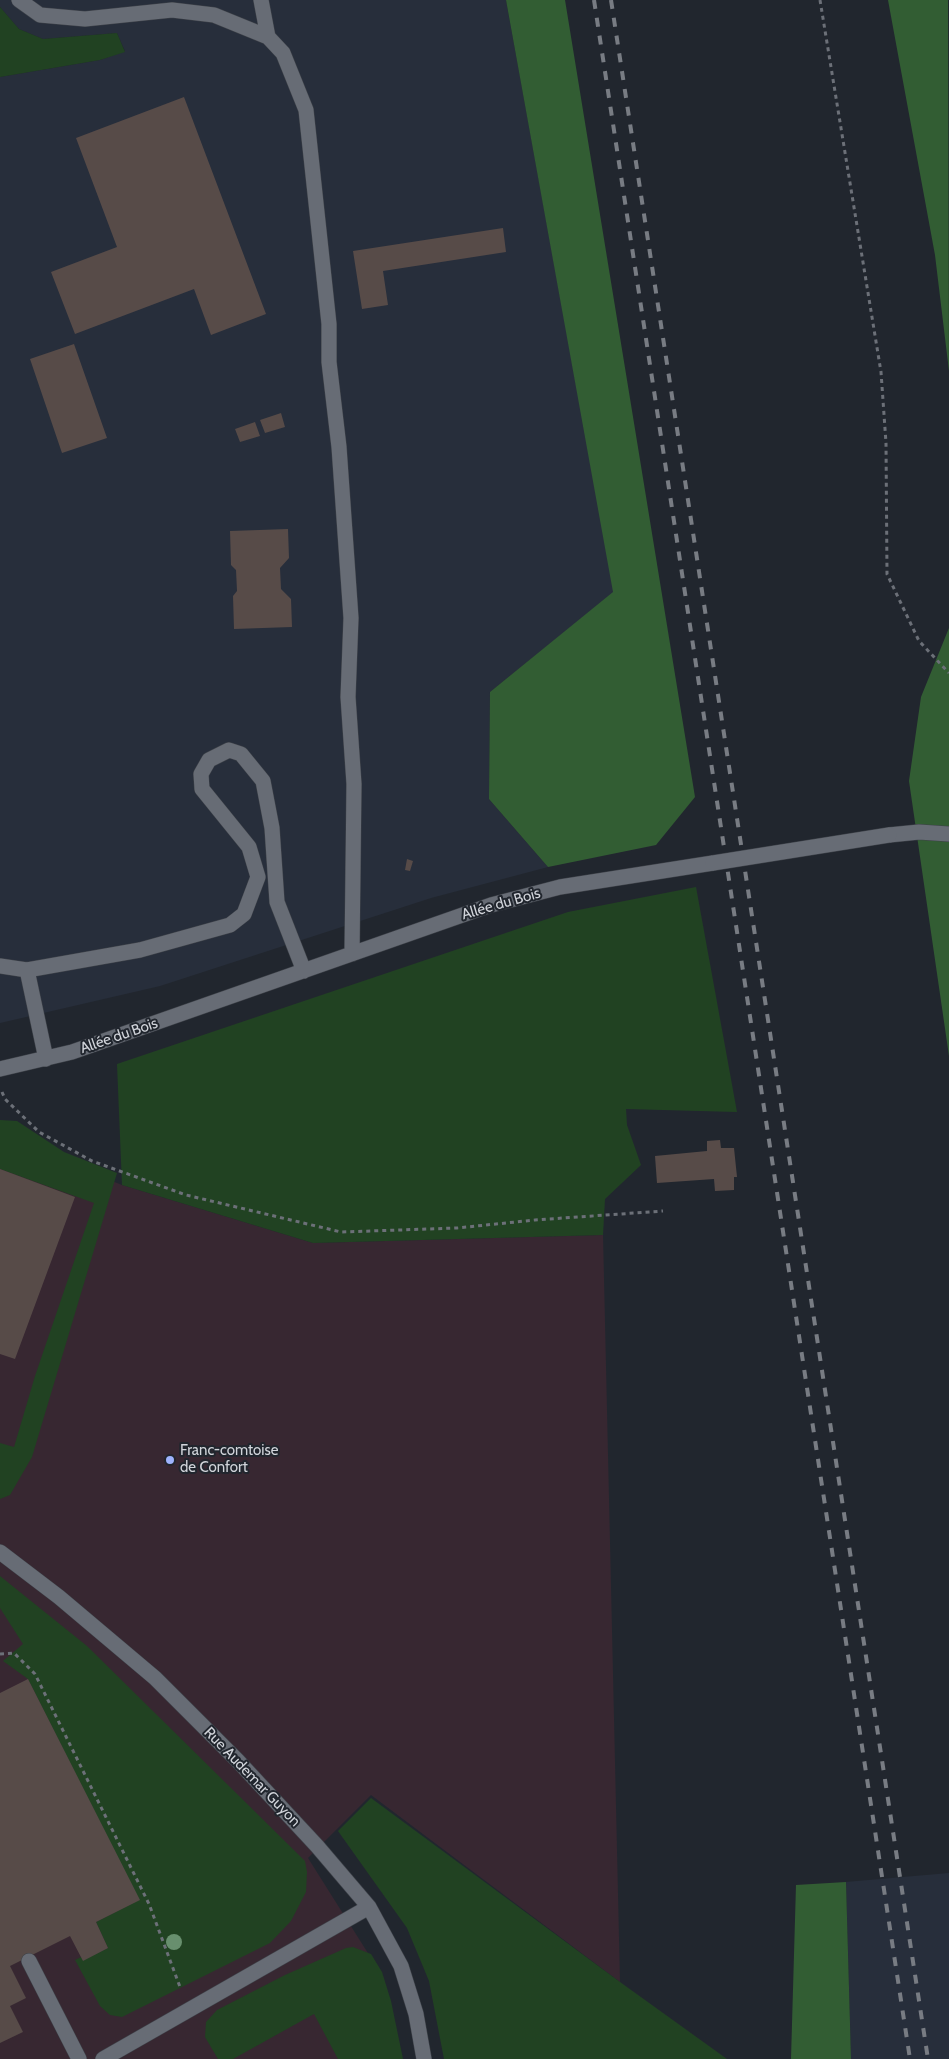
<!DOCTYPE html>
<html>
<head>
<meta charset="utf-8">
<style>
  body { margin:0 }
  canvas { display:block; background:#21262e }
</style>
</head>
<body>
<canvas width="949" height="2059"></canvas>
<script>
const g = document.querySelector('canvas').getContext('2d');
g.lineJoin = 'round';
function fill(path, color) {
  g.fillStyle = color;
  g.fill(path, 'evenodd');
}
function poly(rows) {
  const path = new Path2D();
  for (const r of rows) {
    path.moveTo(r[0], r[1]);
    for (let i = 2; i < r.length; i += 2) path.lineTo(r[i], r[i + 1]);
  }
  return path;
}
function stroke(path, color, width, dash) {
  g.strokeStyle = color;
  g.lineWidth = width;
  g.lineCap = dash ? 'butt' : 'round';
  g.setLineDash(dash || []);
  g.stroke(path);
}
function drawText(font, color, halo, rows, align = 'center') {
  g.font = font + ' Cabin,sans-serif';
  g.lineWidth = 4;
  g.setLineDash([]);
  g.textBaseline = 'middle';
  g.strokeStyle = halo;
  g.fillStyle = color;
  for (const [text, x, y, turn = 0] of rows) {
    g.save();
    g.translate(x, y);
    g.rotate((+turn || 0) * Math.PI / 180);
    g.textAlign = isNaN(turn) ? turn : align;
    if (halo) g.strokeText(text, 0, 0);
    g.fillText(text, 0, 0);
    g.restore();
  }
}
fill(poly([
  [0,1137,122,1185,313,1243,603,1235,620,1982,371,1795,308,1858,371,1958,397,2059,0,2059]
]), '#372731');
fill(poly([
  [0,0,506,0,614,592,490,692,489,799,548,867,431,898,160,986,0,1023,0,77,100,60,125,51,117,33,43,39,19,29,0,7],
  [949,1873,949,2059,851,2059,846,1882]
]), '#272e3b');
fill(poly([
  [0,7,19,29,43,39,117,33,125,52,100,60,0,77],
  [696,887,737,1112,626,1109,627,1125,641,1165,605,1199,603,1235,313,1243,122,1185,117,1064,568,912],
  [0,1120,17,1121,64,1152,117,1173,32,1457,10,1495,0,1499,0,1443,14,1447,35,1376,94,1203,0,1169],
  [0,1576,87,1646,305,1861,307,1872,306,1892,291,1921,270,1943,122,2017,110,2015,100,2006,75,1960,81,1957,83,1960,108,1948,96,1922,139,1900,28,1679,3,1661,23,1644,0,1608],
  [371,1798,620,1982,727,2059,444,2059,429,1981,407,1928,338,1831],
  [353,1947,371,1954,382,1972,391,2001,403,2059,338,2059,314,2014,233,2059,218,2059,205,2037,206,2022,217,2010,285,1975,346,1948]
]), '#214222');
fill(poly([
  [506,0,565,0,695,797,656,845,548,867,489,799,490,692,613,592],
  [888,0,948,0,949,371,935,255],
  [949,628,949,1056,909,781,921,697],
  [846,1882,851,2059,791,2059,796,1885]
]), '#325d33');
fill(poly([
  [184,97,266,314,211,335,194,289,75,334,51,272,117,247,76,138],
  [503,228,506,252,383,271,388,305,362,309,353,251],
  [74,344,107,438,62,453,30,359],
  [281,413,285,427,265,433,260,420],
  [255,422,260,436,240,442,235,429],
  [288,529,289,558,280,568,281,589,291,599,292,627,234,629,233,596,237,591,236,570,231,565,230,531],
  [407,859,413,861,410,871,405,870],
  [720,1140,721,1148,734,1148,737,1177,734,1177,734,1190,715,1191,714,1179,657,1183,655,1156,707,1151,707,1141],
  [0,1169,75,1197,15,1359,0,1354],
  [28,1679,140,1900,96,1922,108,1948,83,1961,70,1936,10,1966,26,1998,10,2006,23,2032,0,2043,0,1693]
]), '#574b48');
const minor = poly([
  [19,0,40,15,85,19,172,10,214,15,268,37,283,53,306,110,329,324,329,362,339,447,351,618,348,697,354,784,352,954],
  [261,0,268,37],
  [889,835,919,832,949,834],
  [0,966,27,970,140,950,230,925,244,914,258,877,249,847,202,789,201,774,209,760,229,750,241,754,263,781,272,828,277,902,304,971],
  [27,970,46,1059],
  [0,1069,72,1052,491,905,560,887,713,863],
  [0,1552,59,1597,155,1678,238,1761,317,1846,369,1907,401,1966,416,2014,424,2059],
  [29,1961,79,2059],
  [103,2059,369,1907]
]);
stroke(minor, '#3e4249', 16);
stroke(poly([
  [820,0,881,372,886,443,887,574,919,641,949,673],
  [2,1092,5,1099,39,1132,92,1161,186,1195,341,1232,457,1228,535,1220,663,1211],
  [0,1654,14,1653,35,1674,149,1904,180,1987]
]), '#6c7078', 3, [4, 4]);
stroke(minor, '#676c75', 15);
stroke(poly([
  [594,0,910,2059],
  [611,0,928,2059]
]), '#787c83', 4, [9, 9]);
const minorBridge = poly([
  [713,863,889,835]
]);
stroke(minorBridge, '#3e4249', 16, []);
stroke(minorBridge, '#676c75', 15);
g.fillStyle = '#688f6e';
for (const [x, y] of [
  [174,1942]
]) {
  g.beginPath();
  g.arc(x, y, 8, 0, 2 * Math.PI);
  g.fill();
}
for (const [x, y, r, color] of [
  [170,1460,5,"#9eb3fd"]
]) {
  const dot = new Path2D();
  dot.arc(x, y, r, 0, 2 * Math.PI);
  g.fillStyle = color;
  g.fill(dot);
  stroke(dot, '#21262e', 2);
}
drawText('15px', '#d1d4da', '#21262e', [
  ["Allée du Bois",501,904,-16],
  ["Allée du Bois",119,1036,-19],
  ["Rue Audemar Guyon",252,1777,46]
]);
drawText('15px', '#d1d4da', '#21262e', [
  ["Franc-comtoise",180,1451],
  ["de Confort",180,1468]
], 'left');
</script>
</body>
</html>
